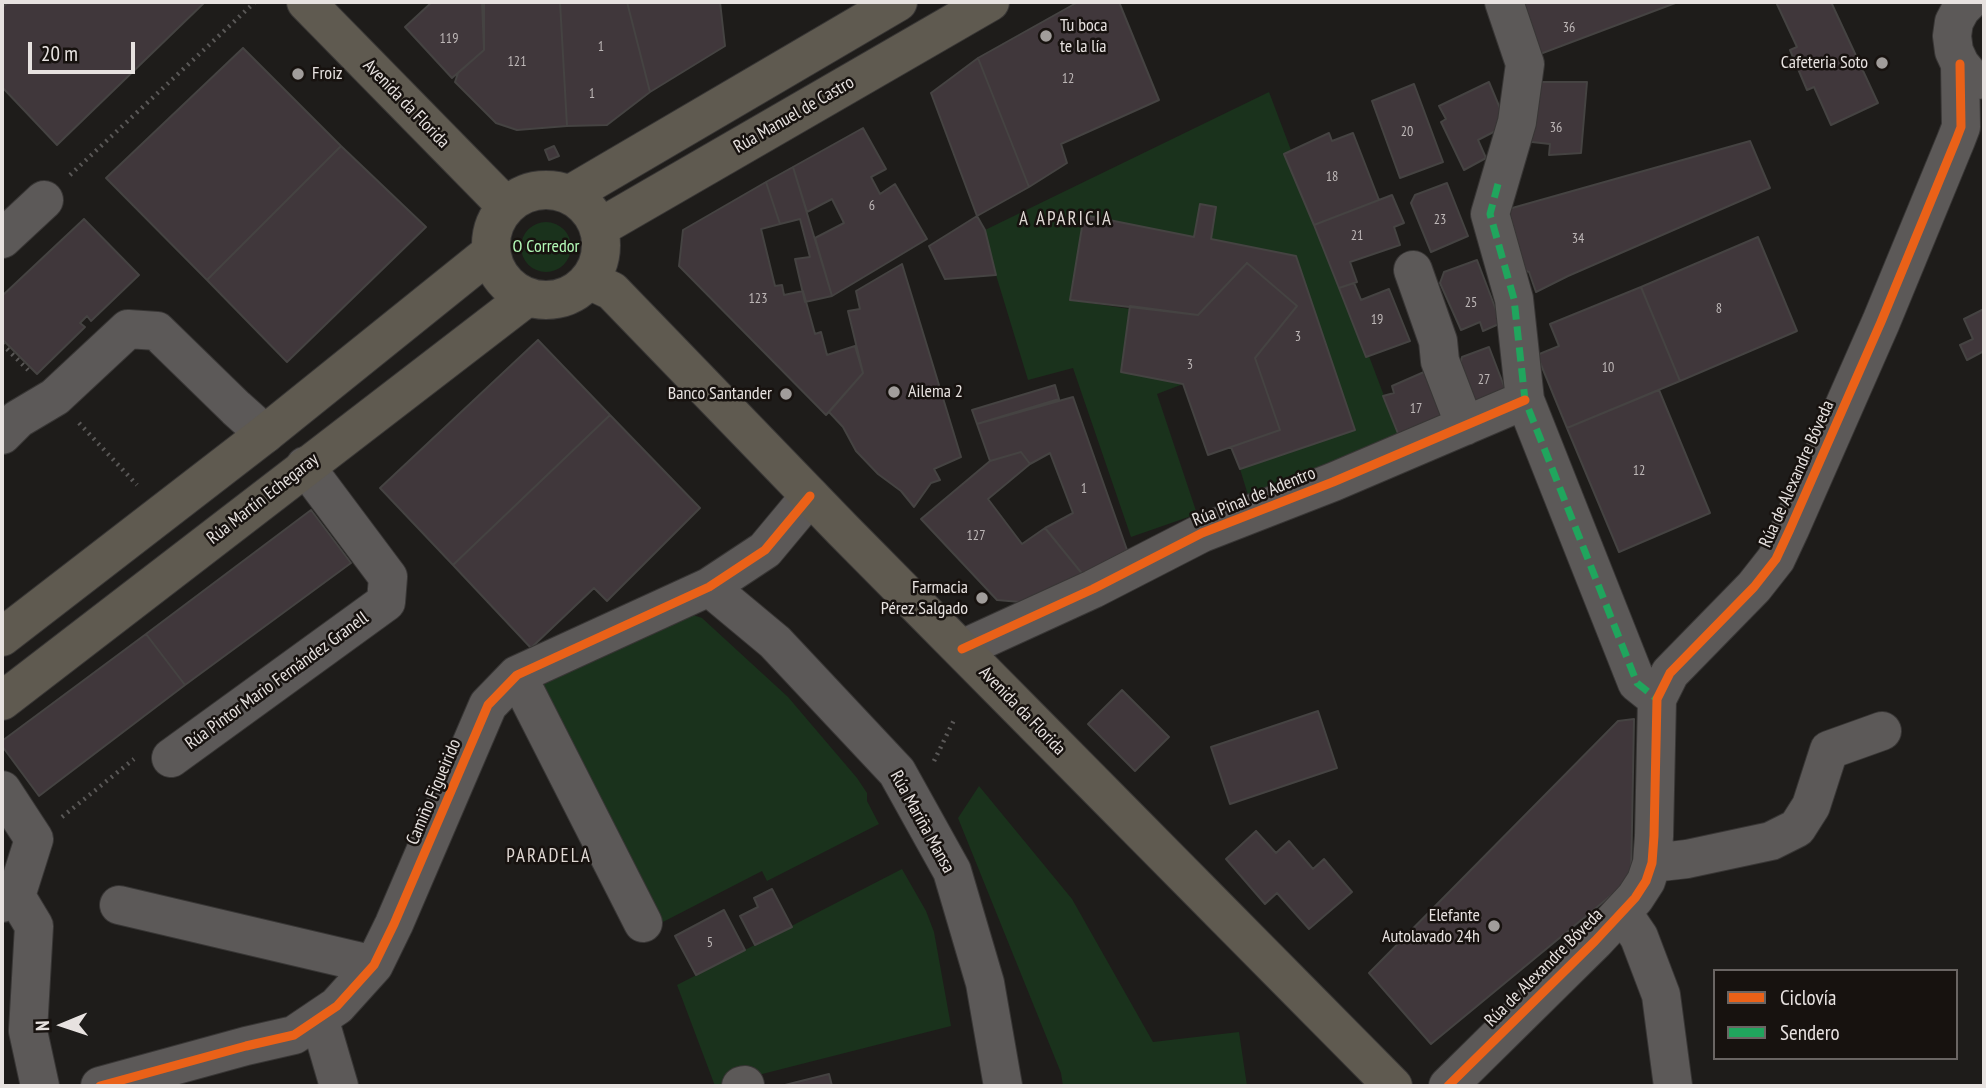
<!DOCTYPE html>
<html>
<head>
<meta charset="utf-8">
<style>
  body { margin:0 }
  #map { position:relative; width:1986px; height:1088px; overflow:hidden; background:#1e1c1a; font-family:"PT Sans Narrow",sans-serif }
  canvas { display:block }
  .frame { position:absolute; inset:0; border:4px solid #e7e2e0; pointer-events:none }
  .legend { position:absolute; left:1713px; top:969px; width:245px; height:91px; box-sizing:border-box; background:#17120f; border:2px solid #6a6563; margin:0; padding:9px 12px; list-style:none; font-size:21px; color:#e7e2e0 }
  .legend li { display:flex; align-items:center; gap:14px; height:35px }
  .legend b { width:35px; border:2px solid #6a6563 }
  .north { position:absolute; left:28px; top:990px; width:70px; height:70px; -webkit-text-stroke:5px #17120f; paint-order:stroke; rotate:268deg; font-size:19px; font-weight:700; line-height:28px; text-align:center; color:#e7e2e0 }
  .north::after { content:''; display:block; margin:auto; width:24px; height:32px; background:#e7e2e0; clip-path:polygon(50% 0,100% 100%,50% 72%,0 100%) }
  .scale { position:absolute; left:28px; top:42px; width:107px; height:32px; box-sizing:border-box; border:4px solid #e7e2e0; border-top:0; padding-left:9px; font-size:21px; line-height:24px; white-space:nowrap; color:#e7e2e0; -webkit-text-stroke:5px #17120f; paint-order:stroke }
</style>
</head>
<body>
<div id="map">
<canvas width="1986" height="1088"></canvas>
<div class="frame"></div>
<ul class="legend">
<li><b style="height:9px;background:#ea6118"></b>Ciclovía</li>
<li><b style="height:9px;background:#20a55d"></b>Sendero</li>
</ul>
<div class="north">N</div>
<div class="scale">20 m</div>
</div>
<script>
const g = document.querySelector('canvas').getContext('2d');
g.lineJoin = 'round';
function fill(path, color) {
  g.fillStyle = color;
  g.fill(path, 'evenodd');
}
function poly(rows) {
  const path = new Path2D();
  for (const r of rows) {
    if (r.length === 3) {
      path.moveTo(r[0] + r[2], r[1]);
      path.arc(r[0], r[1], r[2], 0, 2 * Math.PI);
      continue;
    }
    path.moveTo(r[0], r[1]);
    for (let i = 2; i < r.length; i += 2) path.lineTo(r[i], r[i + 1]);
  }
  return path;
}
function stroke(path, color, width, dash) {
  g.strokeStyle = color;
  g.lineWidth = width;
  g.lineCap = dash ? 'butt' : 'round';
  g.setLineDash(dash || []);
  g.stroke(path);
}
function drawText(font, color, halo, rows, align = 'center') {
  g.font = font + ' "PT Sans Narrow",sans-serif';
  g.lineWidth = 5;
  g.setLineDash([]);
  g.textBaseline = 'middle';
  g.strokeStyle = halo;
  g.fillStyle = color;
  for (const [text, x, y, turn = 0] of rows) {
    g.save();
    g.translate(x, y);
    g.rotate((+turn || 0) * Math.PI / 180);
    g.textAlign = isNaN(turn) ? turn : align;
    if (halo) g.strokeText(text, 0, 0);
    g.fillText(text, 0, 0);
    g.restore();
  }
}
fill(poly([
  [1269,92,1400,438,1248,495,1240,469,1355,430,1296,256,1211,239,1216,207,1200,205,1194,237,1085,216,1070,300,1130,309,1121,372,1183,384,1157,394,1197,514,1131,537,1073,368,1028,380,996,275,985,230],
  [546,247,25],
  [690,614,702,618,788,697,857,778,867,793,867,801,879,824,767,881,762,871,659,924,541,685],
  [979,786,1072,899,1153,1042,1239,1032,1247,1086,1063,1086,1061,1073,958,818],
  [902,869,926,911,934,932,951,1026,715,1086,677,985]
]), '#1a321c');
const building = poly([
  [8,2,205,2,57,145,2,87,2,8,8,2],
  [432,2,482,2,484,50,452,78,405,27,432,2],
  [484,2,560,2,567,126,517,130,496,123,455,82,458,73,484,50,484,2],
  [560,2,627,2,650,92,607,125,567,126,560,2],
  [627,2,720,2,725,46,650,92,627,2],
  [1078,2,1119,2,1159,100,1061,144,1067,163,1029,187,978,58,1078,2],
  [1519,2,1678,2,1540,54,1519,2],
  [1776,2,1831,2,1878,103,1831,125,1814,87,1807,90,1790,50,1797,47,1776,2],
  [243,48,341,146,207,280,106,178,243,48],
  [978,58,1029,187,977,216,931,93,978,58],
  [1489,82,1507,125,1478,140,1486,158,1464,170,1441,122,1446,119,1439,106,1489,82],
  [1534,82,1587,82,1581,153,1549,155,1550,144,1523,141,1534,82],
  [1414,84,1443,162,1400,178,1372,101,1414,84],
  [863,128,886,169,871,177,880,194,895,184,927,239,832,296,815,238,844,223,832,199,807,212,793,167,863,128],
  [1329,133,1332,141,1353,133,1379,200,1314,225,1284,154,1329,133],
  [1750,141,1770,188,1568,276,1536,292,1529,272,1512,266,1498,212,1750,141],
  [341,146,426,227,287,362,207,280,341,146],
  [554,146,559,156,549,160,545,150,554,146],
  [793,167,832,296,805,302,795,259,810,257,800,219,780,224,766,182,793,167],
  [766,182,780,224,761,229,775,286,782,285,784,295,803,291,815,334,821,332,827,355,855,346,863,373,826,415,679,266,683,230,766,182],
  [1447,183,1468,236,1431,252,1411,203,1415,195,1447,183],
  [1392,195,1404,223,1394,227,1400,245,1350,262,1357,282,1339,288,1314,225,1392,195],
  [1200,204,1216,207,1211,239,1296,256,1355,430,1240,469,1231,447,1280,430,1255,358,1297,306,1247,263,1198,315,1070,300,1084,215,1194,237,1200,204],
  [977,216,985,230,996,275,945,279,929,246,977,216],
  [84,219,139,275,91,321,87,316,80,323,85,327,37,374,2,339,2,296,84,219],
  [1758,237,1797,331,1680,381,1641,287,1758,237],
  [1477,260,1501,323,1483,331,1480,322,1461,330,1440,283,1444,272,1477,260],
  [1247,263,1297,306,1255,358,1280,430,1208,455,1183,384,1121,372,1130,306,1198,315,1247,263],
  [902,264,961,457,934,469,940,480,931,483,914,507,901,491,878,474,856,451,843,427,829,412,863,373,848,311,860,309,856,291,902,264],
  [1354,283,1361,300,1389,289,1410,341,1366,357,1339,288,1354,283],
  [1641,287,1680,381,1567,428,1537,355,1559,346,1550,324,1641,287],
  [1984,309,1984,351,1967,360,1960,345,1973,339,1964,319,1984,309],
  [538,340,610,415,453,565,380,488,538,340],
  [1489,347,1509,399,1469,414,1460,365,1462,357,1489,347],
  [1424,372,1448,422,1401,441,1383,396,1394,393,1392,386,1424,372],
  [1055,385,1059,399,977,424,972,410,1055,385],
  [1659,390,1710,513,1619,552,1567,428,1659,390],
  [1073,397,1127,550,1084,576,1045,528,1073,513,1050,453,1030,464,1021,452,990,461,977,424,1073,397],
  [610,415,700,508,607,601,594,588,531,648,453,565,610,415],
  [1021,452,1030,464,988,499,1022,544,1045,528,1084,576,1032,603,997,600,921,519,990,461,1021,452],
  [311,510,351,563,185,685,146,634,311,510],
  [146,634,185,685,39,796,2,746,2,741,146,634],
  [1122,690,1169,737,1135,771,1088,724,1122,690],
  [1318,711,1337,768,1230,804,1211,747,1318,711],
  [1634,719,1631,879,1431,1044,1369,973,1618,721,1634,719],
  [1256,831,1276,853,1289,841,1313,869,1324,859,1352,892,1309,929,1277,893,1265,904,1226,859,1256,831],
  [772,889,792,927,755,945,740,916,758,907,754,898,772,889],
  [724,910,745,950,696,975,675,936,724,910],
  [829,1074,832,1086,781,1086,829,1074]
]);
fill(building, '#40373b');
stroke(building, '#454342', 2);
const minor = poly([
  [1504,2,1525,64,1517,122,1490,214,1514,299,1525,400,1637,683,1657,699],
  [1968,2,1961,9,1954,22,1952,36,1954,51,1960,64,1969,75,1978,80],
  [2,239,44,200],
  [1413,270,1438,341,1440,361,1465,426],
  [2,435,18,419,55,397,128,329,157,331,236,408,265,434],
  [709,587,775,642,897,772,952,871,985,983,1003,1086],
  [962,649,1093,589,1202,533,1333,482,1525,400],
  [517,675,643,923],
  [171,758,386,602,388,577,305,466],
  [2,790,34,839,16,896,2,903],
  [1652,863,1687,859,1771,841,1797,828,1811,806,1829,750,1882,731],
  [16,896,34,926,28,1031,40,1086],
  [119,905,374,965],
  [1622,912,1639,937,1661,995,1673,1086],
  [319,1018,339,1086],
  [100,1086,246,1046,294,1035,337,1006,374,965,394,924,488,705,517,675,709,587,765,550,810,496],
  [741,1086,745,1085],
  [1448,1086,1595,941,1635,898,1646,881,1652,863,1654,836,1657,699,1670,673,1754,587,1776,559,1790,529,1881,322,1956,140,1961,127,1960,64]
]);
const major = poly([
  [306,2,506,206],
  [546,245,55],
  [569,195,898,2],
  [599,228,990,2],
  [589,280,612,291,842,529,1393,1086],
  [2,637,265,434,490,253],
  [2,701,526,298]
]);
stroke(minor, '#383635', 40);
stroke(major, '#383635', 40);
stroke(poly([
  [70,175,255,2],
  [2,344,28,370],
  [79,423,137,485],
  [934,761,954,720],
  [62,817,134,759]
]), '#5a5857', 4.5, [2, 5]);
stroke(minor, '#5c5958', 38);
stroke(major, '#5f5a50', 38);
stroke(poly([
  [1498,184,1490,214,1514,299,1525,400,1637,683,1657,699]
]), '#20a55d', 7, [14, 7]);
stroke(poly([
  [962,649,1093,589,1202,533,1333,482,1525,400],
  [100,1086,246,1046,294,1035,337,1006,374,965,394,924,488,705,517,675,709,587,765,550,810,496],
  [1448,1086,1595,941,1635,898,1646,881,1652,863,1654,836,1657,699,1670,673,1754,587,1776,559,1790,529,1881,322,1956,140,1961,127,1960,64]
]), '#ea6118', 9);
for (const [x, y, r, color] of [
  [1046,36,7,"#a19d9b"],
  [1882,63,7,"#a19d9b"],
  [298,74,7,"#a19d9b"],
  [894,392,7,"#a19d9b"],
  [786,394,7,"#a19d9b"],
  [982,598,7,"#a19d9b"],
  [1494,926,7,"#a19d9b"]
]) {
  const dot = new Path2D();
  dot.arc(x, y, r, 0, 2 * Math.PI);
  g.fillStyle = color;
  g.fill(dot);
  stroke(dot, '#17120f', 2.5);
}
drawText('14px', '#bdb7b7', null, [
  ["36",1569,28],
  ["119",449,39],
  ["1",601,47],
  ["121",517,62],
  ["12",1068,79],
  ["1",592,94],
  ["36",1556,128],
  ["20",1407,132],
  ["18",1332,177],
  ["6",872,206],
  ["23",1440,220],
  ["21",1357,236],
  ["34",1578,239],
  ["123",758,299],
  ["25",1471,303],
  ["8",1719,309],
  ["19",1377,320],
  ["3",1298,337],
  ["3",1190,365],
  ["10",1608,368],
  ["27",1484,380],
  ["17",1416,409],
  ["12",1639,471],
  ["1",1084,489],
  ["127",976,536],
  ["5",710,943]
]);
drawText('18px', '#e7e2e0', '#17120f', [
  ["Tu boca",1060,26,"left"],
  ["te la lía",1060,47,"left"],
  ["Cafeteria Soto",1868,63],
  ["Froiz",312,74,"left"],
  ["Ailema 2",908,392,"left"],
  ["Banco Santander",772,394],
  ["Farmacia",968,588],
  ["Pérez Salgado",968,609],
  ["Elefante",1480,916],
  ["Autolavado 24h",1480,937]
], 'right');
drawText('18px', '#e7e2e0', '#17120f', [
  ["Avenida da Florida",406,104,46],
  ["Rúa Manuel de Castro",794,115,-30],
  ["Rúa de Alexandre Bóveda",1797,474,-66],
  ["Rúa Pinal de Adentro",1254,497,-22],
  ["Rúa Martín Echegaray",263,499,-38],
  ["Rúa Pintor Mario Fernández Granell",277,681,-36],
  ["Avenida da Florida",1022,711,46],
  ["Camiño Figueirido",434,792,-67],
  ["Rúa Mariña Mansa",922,822,61],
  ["Rúa de Alexandre Bóveda",1544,968,-45]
]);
drawText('18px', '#b2f8b6', '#17120f', [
  ["O Corredor",546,247]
]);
g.letterSpacing = '2px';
drawText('19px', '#dfd7d3', '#17120f', [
  ["A APARICIA",1066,220],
  ["PARADELA",549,857]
]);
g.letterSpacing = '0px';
</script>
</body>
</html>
